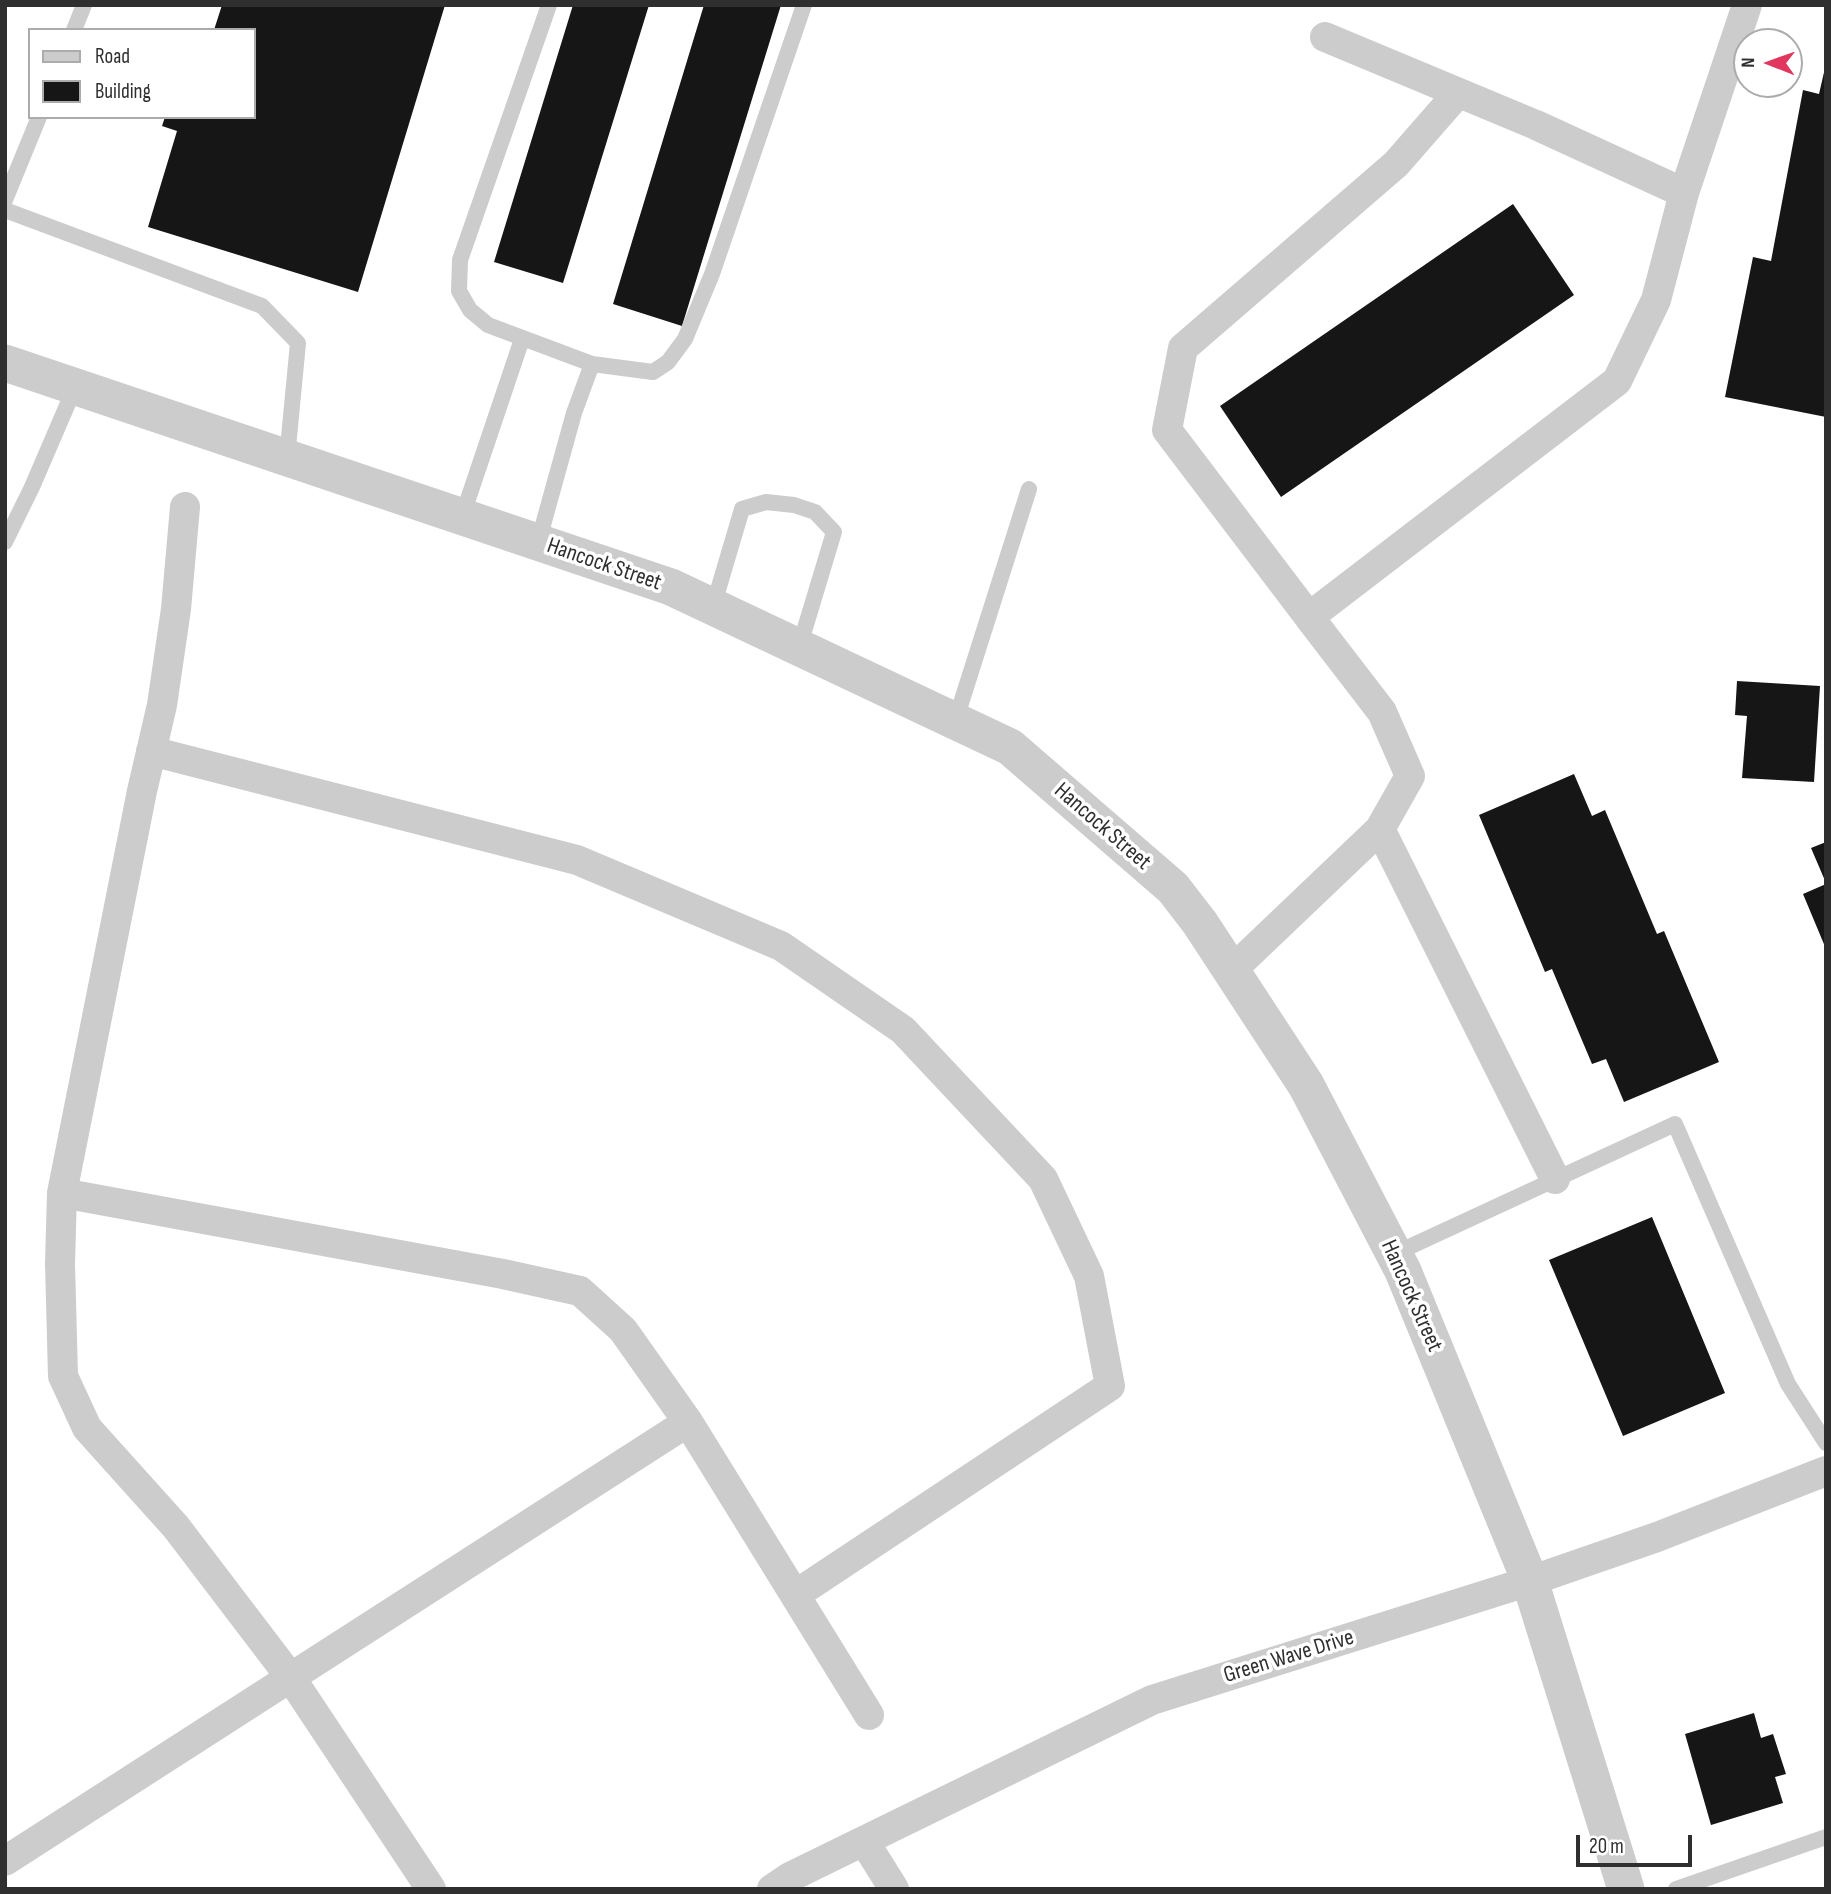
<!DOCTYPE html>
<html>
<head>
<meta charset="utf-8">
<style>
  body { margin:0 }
  #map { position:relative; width:1831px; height:1894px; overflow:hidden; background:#fff; font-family:"Sofia Sans Condensed",sans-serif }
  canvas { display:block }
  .frame { position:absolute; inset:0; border:7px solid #2f2f2f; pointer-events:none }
  .legend { position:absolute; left:28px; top:28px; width:228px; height:91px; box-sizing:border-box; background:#fff; border:2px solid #acacac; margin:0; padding:9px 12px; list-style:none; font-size:21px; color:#2f2f2f }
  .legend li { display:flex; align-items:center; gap:14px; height:35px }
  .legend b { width:35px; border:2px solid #acacac }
  .north { position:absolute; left:1733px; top:28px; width:70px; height:70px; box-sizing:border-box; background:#fff; border:2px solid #acacac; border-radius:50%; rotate:271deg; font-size:19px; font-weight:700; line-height:28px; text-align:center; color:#2f2f2f }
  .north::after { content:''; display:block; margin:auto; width:24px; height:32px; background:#e1375f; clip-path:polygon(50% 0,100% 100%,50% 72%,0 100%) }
  .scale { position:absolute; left:1576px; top:1835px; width:116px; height:32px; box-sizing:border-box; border:4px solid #2f2f2f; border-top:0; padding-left:9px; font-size:21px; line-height:24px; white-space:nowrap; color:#2f2f2f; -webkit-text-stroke:5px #fff; paint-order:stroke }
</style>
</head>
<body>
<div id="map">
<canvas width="1831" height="1894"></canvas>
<div class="frame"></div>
<ul class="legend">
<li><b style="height:9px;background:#ccc"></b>Road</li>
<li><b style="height:19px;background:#161616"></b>Building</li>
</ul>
<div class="north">N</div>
<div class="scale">20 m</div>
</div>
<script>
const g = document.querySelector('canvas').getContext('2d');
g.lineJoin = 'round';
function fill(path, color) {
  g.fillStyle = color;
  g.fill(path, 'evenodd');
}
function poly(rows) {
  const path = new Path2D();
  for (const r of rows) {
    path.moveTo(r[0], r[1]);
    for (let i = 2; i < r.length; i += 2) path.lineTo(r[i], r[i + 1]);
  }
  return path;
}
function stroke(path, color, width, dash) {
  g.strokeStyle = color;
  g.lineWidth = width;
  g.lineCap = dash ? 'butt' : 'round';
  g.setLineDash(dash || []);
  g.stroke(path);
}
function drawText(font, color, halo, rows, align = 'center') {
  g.font = font + ' "Sofia Sans Condensed",sans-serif';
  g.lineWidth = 7;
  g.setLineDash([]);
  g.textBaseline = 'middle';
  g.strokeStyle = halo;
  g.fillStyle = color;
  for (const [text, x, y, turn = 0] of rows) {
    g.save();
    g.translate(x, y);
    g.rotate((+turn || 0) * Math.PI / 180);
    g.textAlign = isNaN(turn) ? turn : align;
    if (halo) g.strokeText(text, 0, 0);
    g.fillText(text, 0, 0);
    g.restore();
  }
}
fill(poly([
  [222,5,445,5,358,292,148,227,177,131,162,126,165,117,254,117,254,30,214,30],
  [573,5,649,5,563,283,494,262],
  [704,5,781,5,682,326,613,304],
  [1825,68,1826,69,1826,417,1725,397,1753,257,1771,261,1803,90,1819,94],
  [1513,204,1574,295,1281,497,1220,406],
  [1737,681,1820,686,1814,782,1742,778,1747,716,1735,715],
  [1574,774,1592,816,1605,810,1657,934,1664,931,1719,1062,1624,1102,1606,1059,1592,1064,1552,969,1545,972,1479,815],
  [1826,842,1826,883,1811,848],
  [1826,884,1826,949,1803,894],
  [1652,1217,1725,1393,1623,1436,1549,1260],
  [1754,1713,1761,1738,1773,1734,1786,1774,1775,1777,1783,1803,1711,1825,1685,1734]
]), '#161616');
stroke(poly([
  [549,5,460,260,459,291,470,310,488,325,592,364,653,372,668,362,685,339,712,274,804,5],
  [74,30,84,5],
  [5,200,39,117],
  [5,210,262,306,298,343,287,458],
  [462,517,522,339],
  [5,542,32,487,75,387],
  [538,543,574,413,592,364],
  [713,607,742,509,766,502,794,505,815,512,834,532,799,648],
  [955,722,1029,489],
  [1394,1254,1675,1124,1788,1384,1826,1443],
  [1676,1889,1826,1837]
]), '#ccc', 16);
stroke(poly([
  [1684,193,1747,5],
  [185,507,176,609,162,705,142,791,62,1193,60,1264,63,1376,87,1428,176,1527,291,1678,431,1889],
  [1309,617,1167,430,1183,348,1396,164,1458,93],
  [151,751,577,860,781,946,903,1030,1043,1179,1089,1276,1110,1386,795,1595],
  [1380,829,1555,1179],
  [1231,971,1380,829,1410,776,1382,712,1309,617,1617,381,1656,300,1684,193,1536,125,1325,37],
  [62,1193,503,1274,580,1291,623,1330,688,1422,869,1715],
  [864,1841,894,1889],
  [5,1861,688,1422],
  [772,1889,790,1877,1152,1700,1530,1581,1657,1537,1826,1471]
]), '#ccc', 30);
stroke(poly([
  [5,363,671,587,1010,747,1173,888,1200,923,1306,1085,1403,1271,1530,1581,1626,1889]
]), '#ccc', 37);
drawText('23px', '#2f2f2f', '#fff', [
  ["Hancock Street",604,565,19],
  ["Hancock Street",1102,827,41],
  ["Hancock Street",1411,1296,66],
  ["Green Wave Drive",1289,1657,-17]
]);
</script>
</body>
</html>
